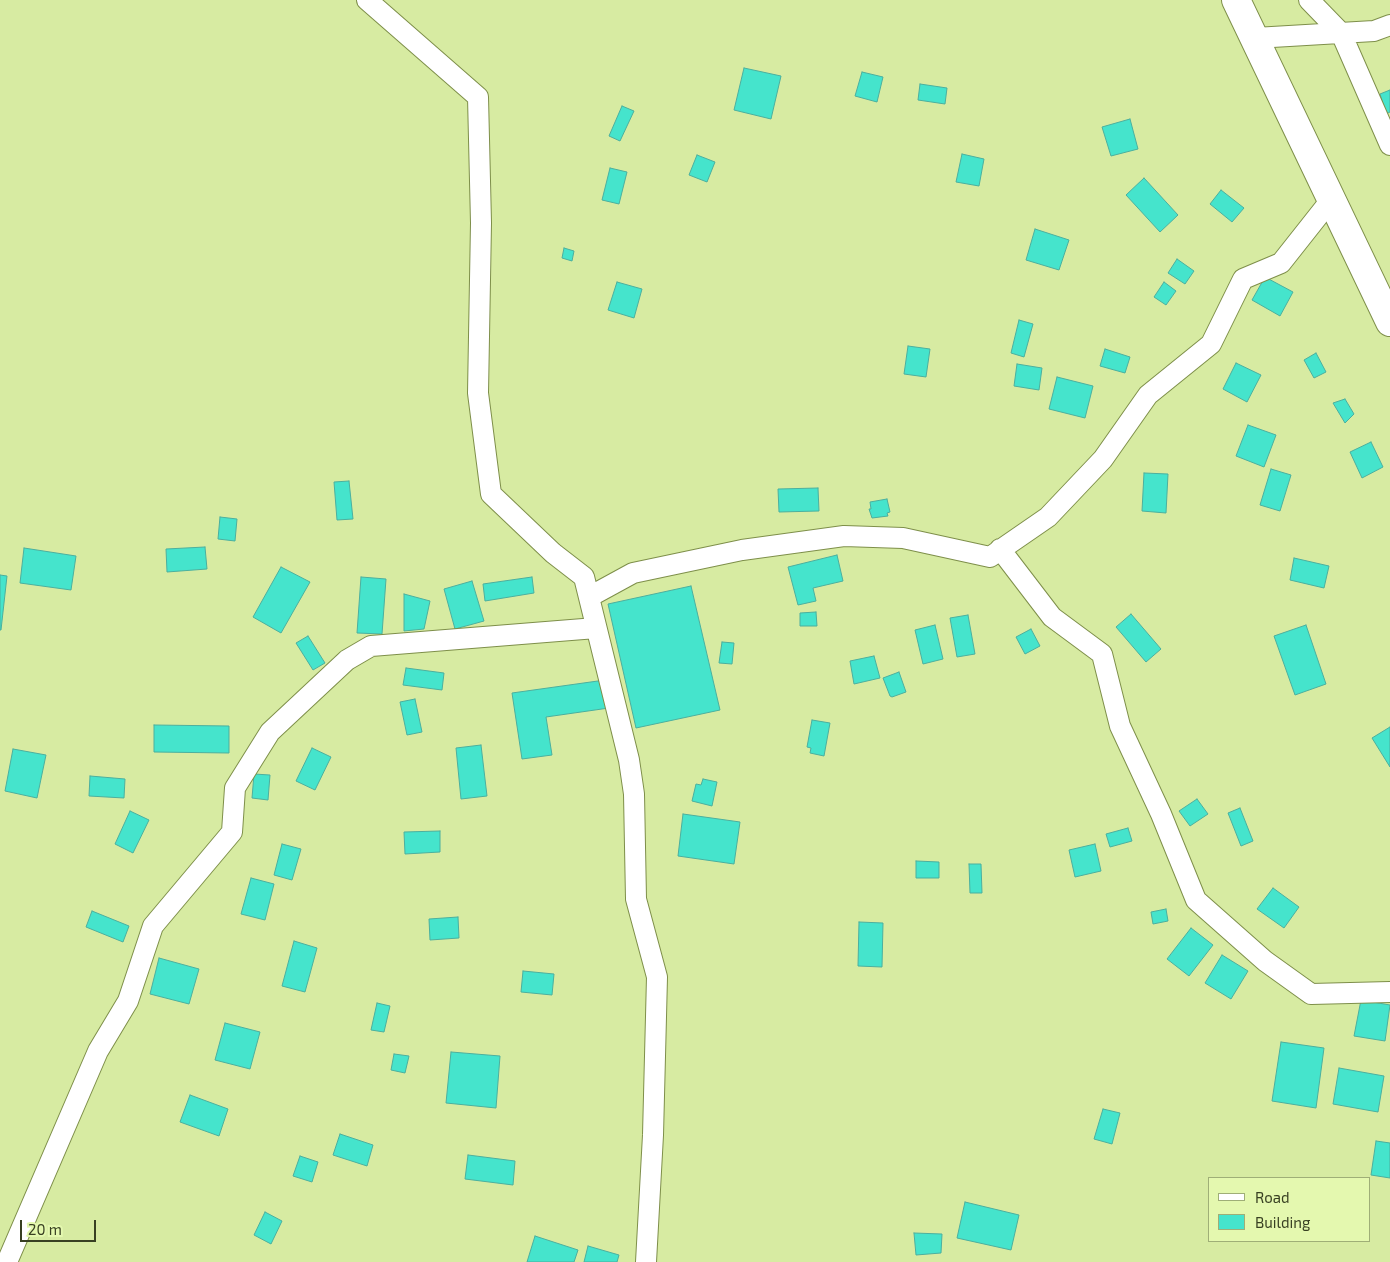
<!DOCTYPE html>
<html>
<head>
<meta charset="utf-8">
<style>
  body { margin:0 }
  #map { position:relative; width:1390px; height:1262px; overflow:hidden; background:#d7eba2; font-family:"Exo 2",sans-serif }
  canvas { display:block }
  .legend { position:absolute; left:1208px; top:1177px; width:162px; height:65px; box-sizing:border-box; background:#e4f8af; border:1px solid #9fae77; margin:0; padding:6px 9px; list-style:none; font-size:15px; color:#384022 }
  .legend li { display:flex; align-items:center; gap:10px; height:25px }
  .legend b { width:25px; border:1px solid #9fae77 }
  .scale { position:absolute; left:20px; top:1220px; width:76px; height:22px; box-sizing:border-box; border:2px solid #384022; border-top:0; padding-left:6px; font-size:15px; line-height:18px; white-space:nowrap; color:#384022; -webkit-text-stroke:4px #e4f8af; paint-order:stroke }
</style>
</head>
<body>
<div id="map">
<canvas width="1390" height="1262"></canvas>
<ul class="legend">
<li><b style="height:6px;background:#fff"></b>Road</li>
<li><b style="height:14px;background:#45e4cc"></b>Building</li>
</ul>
<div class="scale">20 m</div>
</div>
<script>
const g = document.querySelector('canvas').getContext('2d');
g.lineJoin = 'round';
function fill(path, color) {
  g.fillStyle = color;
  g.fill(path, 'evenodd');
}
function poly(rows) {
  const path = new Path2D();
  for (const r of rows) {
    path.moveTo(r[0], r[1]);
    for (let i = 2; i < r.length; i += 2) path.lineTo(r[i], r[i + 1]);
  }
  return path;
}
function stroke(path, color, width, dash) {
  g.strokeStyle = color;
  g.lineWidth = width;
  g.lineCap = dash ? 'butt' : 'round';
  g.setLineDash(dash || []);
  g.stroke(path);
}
const building = poly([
  [744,68,781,76,771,119,734,110,744,68],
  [862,72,883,77,877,102,855,96,862,72],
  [920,84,947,88,945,104,918,100,920,84],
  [1390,90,1390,112,1386,114,1380,94,1390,90],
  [622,106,634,111,620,141,609,136,622,106],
  [1130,119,1138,149,1111,156,1102,127,1130,119],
  [962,154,984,159,979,186,956,182,962,154],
  [697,155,715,162,707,182,689,175,697,155],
  [610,168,627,172,619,204,602,200,610,168],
  [1144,178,1178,215,1160,232,1126,195,1144,178],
  [1221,190,1244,208,1232,222,1210,204,1221,190],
  [1035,229,1069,240,1059,270,1026,260,1035,229],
  [564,248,574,251,572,261,562,258,564,248],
  [1177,259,1194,271,1185,284,1168,273,1177,259],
  [1265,277,1293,292,1280,316,1252,300,1265,277],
  [617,282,642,289,634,318,608,310,617,282],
  [1164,282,1176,291,1166,305,1154,297,1164,282],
  [1019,320,1033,324,1024,357,1011,353,1019,320],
  [908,346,930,349,926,377,904,374,908,346],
  [1105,349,1130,357,1125,373,1100,366,1105,349],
  [1316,353,1326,372,1314,378,1304,360,1316,353],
  [1236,363,1261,375,1247,402,1223,389,1236,363],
  [1017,364,1042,368,1039,390,1014,386,1017,364],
  [1057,377,1093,386,1085,418,1049,409,1057,377],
  [1345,399,1354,414,1345,423,1333,403,1345,399],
  [1248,425,1276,435,1264,467,1236,456,1248,425],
  [1371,442,1383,467,1362,478,1350,452,1371,442],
  [1271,469,1291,475,1280,511,1260,505,1271,469],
  [1144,473,1168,474,1166,513,1142,511,1144,473],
  [349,481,353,519,337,520,334,482,349,481],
  [818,488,819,511,779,512,778,489,818,488],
  [887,499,890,512,887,513,888,516,872,518,869,509,871,509,870,502,887,499],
  [220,517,237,519,235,541,218,539,220,517],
  [205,547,207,569,167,572,166,549,205,547],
  [24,548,76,556,71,590,20,583,24,548],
  [837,555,843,581,813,588,816,601,798,605,788,567,837,555],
  [1294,558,1329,566,1324,588,1290,580,1294,558],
  [281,567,310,582,281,633,253,617,281,567],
  [0,575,7,576,1,630,0,630,0,575],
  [361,577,386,579,382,634,357,633,361,577],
  [532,577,534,593,485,601,483,584,532,577],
  [472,581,484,621,455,629,444,589,472,581],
  [691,586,720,710,636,728,608,604,691,586],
  [404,594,430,601,424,629,404,631,404,594],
  [816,612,817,626,800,626,800,613,816,612],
  [1131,614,1161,649,1146,662,1116,627,1131,614],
  [968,615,975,654,957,657,950,618,968,615],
  [935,625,943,659,923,664,915,630,935,625],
  [1306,625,1326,684,1295,695,1274,636,1306,625],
  [1031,629,1040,646,1025,654,1016,637,1031,629],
  [308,636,325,663,313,670,296,643,308,636],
  [722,642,734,643,732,664,719,663,722,642],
  [874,656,880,678,854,684,850,661,874,656],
  [406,668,444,673,442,690,403,685,406,668],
  [899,672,906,692,892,697,890,696,883,678,899,672],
  [605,680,609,708,546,717,552,755,522,759,512,693,605,680],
  [415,699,422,732,407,735,400,702,415,699],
  [812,720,830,723,824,756,810,753,811,748,807,747,812,720],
  [154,725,229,726,229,753,154,752,154,725],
  [1390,727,1390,767,1372,738,1390,727],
  [481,745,487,796,461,799,456,748,481,745],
  [312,748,331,757,315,790,296,781,312,748],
  [13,749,46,755,37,798,5,791,13,749],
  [254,774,270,775,268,800,252,798,254,774],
  [90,776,125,779,124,798,89,796,90,776],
  [703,779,717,782,712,806,692,801,696,784,701,785,703,779],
  [1197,799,1208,814,1190,826,1179,811,1197,799],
  [1240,808,1253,841,1241,846,1228,813,1240,808],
  [130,811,149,820,133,853,115,844,130,811],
  [683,814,740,822,734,864,678,856,683,814],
  [1128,828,1132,841,1110,847,1106,834,1128,828],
  [440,831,440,852,405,854,404,832,440,831],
  [282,844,301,849,292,880,274,875,282,844],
  [1095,844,1101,871,1075,877,1069,850,1095,844],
  [916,861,939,862,939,878,916,878,916,861],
  [969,864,981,864,982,893,970,893,969,864],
  [251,878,274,884,265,920,241,914,251,878],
  [1273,888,1299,907,1284,928,1257,909,1273,888],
  [1166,909,1168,921,1153,924,1151,912,1166,909],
  [92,911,129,926,123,942,86,927,92,911],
  [458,917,459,938,430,940,429,919,458,917],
  [859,922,883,923,882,967,858,966,859,922],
  [1191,928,1213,945,1189,976,1167,959,1191,928],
  [294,941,317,948,305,992,282,986,294,941],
  [1222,955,1248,971,1231,999,1205,983,1222,955],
  [159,958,199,969,189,1004,150,994,159,958],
  [523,971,554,974,552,995,521,992,523,971],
  [1361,1000,1390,1005,1385,1041,1354,1036,1361,1000],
  [377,1003,390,1006,384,1032,371,1030,377,1003],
  [225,1023,260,1032,250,1069,215,1060,225,1023],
  [1281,1042,1324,1048,1316,1108,1272,1101,1281,1042],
  [451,1052,500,1056,496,1108,446,1103,451,1052],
  [394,1054,409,1056,405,1073,391,1070,394,1054],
  [1339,1068,1384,1076,1378,1112,1333,1104,1339,1068],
  [190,1095,228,1109,219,1136,180,1122,190,1095],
  [1103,1109,1120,1113,1112,1144,1094,1139,1103,1109],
  [340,1134,373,1145,367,1166,333,1155,340,1134],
  [1376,1141,1390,1143,1390,1178,1371,1175,1376,1141],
  [468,1155,515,1161,513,1185,465,1179,468,1155],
  [300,1156,318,1162,312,1182,293,1176,300,1156],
  [965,1202,1019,1215,1011,1250,957,1238,965,1202],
  [265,1212,282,1221,271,1244,254,1235,265,1212],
  [914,1233,942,1234,941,1253,916,1255,914,1233],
  [535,1236,578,1250,574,1262,527,1262,535,1236],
  [588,1246,619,1255,617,1262,584,1262,588,1246]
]);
fill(building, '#45e4cc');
stroke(building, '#4baf9e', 1);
const street = poly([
  [367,0,478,97,481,223,478,393,491,494,553,553,584,577,629,760,634,794,636,899,657,977,653,1135,646,1262],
  [1309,0,1341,33,1390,145],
  [1255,38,1374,31,1390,25],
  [1000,549,1052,617,1102,654,1120,726,1161,814,1196,900,1265,961,1311,994,1390,992],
  [589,597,633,573,742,550,844,536,903,538,990,557,1048,517,1103,459,1148,395,1211,344,1243,279,1281,263,1330,201],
  [7,1262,98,1051,128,1001,153,926,232,832,235,788,270,732,347,660,371,646,596,628]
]);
const secondary = poly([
  [1236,0,1390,322]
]);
stroke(street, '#7e8f4a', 22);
stroke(secondary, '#7e8f4a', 30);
stroke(street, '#fff', 20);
stroke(secondary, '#fff', 28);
</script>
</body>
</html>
